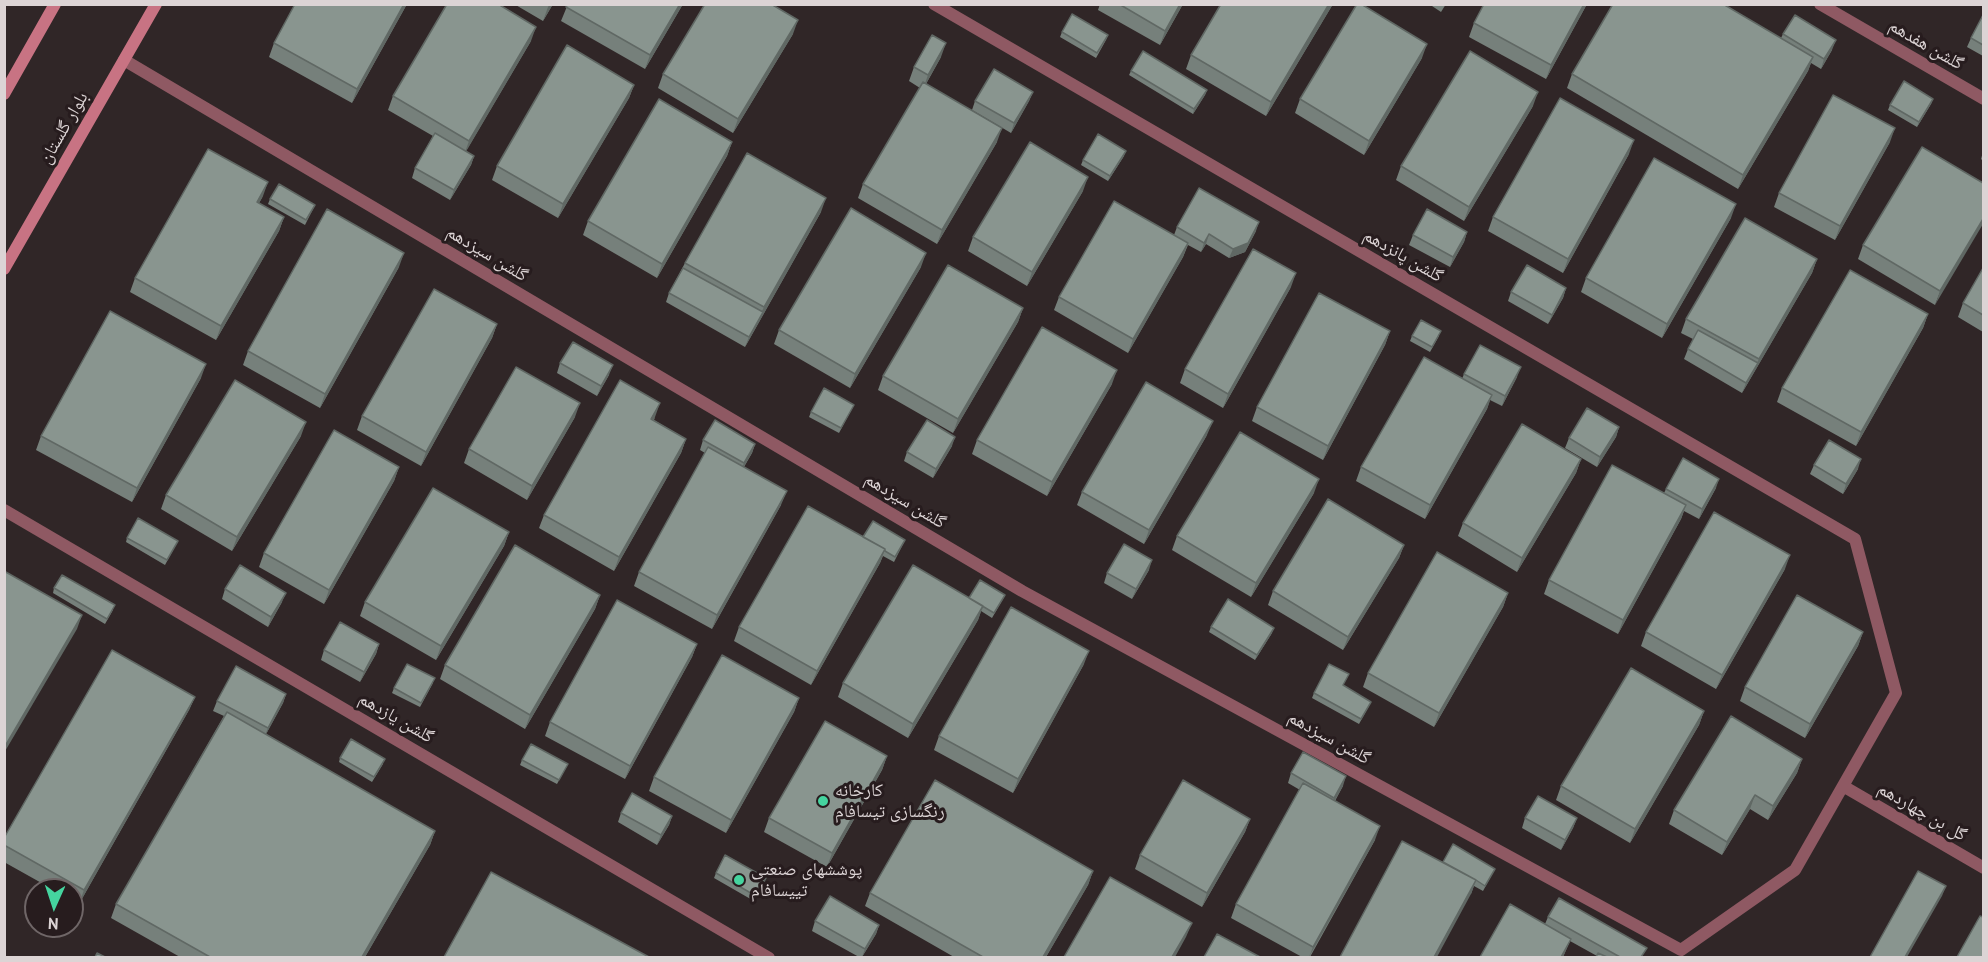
<!DOCTYPE html>
<html>
<head>
<meta charset="utf-8">
<style>
  body { margin:0 }
  #map { position:relative; width:1988px; height:962px; overflow:hidden; background:#302627; font-family:"PT Sans",sans-serif }
  canvas { display:block }
  .frame { position:absolute; inset:0; border:6px solid #dcd4d5; pointer-events:none }
  .north { position:absolute; left:24px; top:878px; width:60px; height:60px; box-sizing:border-box; background:#271c1e; border:2px solid #6f6667; border-radius:50%; rotate:183deg; font-size:16px; font-weight:700; line-height:24px; text-align:center; color:#dcd4d5 }
  .north::after { content:''; display:block; margin:auto; width:21px; height:27px; background:#45d49f; clip-path:polygon(50% 0,100% 100%,50% 72%,0 100%) }
</style>
</head>
<body>
<div id="map">
<canvas width="1988" height="962"></canvas>
<div class="frame"></div>
<div class="north">N</div>
</div>
<script>
const g = document.querySelector('canvas').getContext('2d');
g.lineJoin = 'round';
function poly(rows) {
  const path = new Path2D();
  for (const r of rows) {
    path.moveTo(r[0], r[1]);
    for (let i = 2; i < r.length; i += 2) path.lineTo(r[i], r[i + 1]);
  }
  return path;
}
function stroke(path, color, width, dash) {
  g.strokeStyle = color;
  g.lineWidth = width;
  g.lineCap = dash ? 'butt' : 'round';
  g.setLineDash(dash || []);
  g.stroke(path);
}
function fill(path, color) {
  g.fillStyle = color;
  g.fill(path, 'evenodd');
}
function drawText(font, color, halo, rows, align = 'center') {
  g.font = font + ' "PT Sans","Noto Naskh Arabic",sans-serif';
  g.lineWidth = 6;
  g.setLineDash([]);
  g.textBaseline = 'middle';
  g.strokeStyle = halo;
  g.fillStyle = color;
  for (const [text, x, y, turn = 0] of rows) {
    g.save();
    g.translate(x, y);
    g.rotate((+turn || 0) * Math.PI / 180);
    g.textAlign = isNaN(turn) ? turn : align;
    if (halo) g.strokeText(text, 0, 0);
    g.fillText(text, 0, 0);
    g.restore();
  }
}
stroke(poly([
  [1820,4,1984,99],
  [124,60,1022,591,1681,950,1795,870,1896,693,1855,539,934,4],
  [4,510,769,958],
  [1843,786,1984,868]
]), '#8f5963', 12);
stroke(poly([
  [4,94,55,4],
  [4,269,156,4]
]), '#c87383', 12);
fill(poly([
  [295,4,407,4,352,103,269,57,274,43],
  [514,4,553,4,543,21],
  [568,4,683,4,645,69,561,21],
  [1100,4,1183,4,1160,45,1098,10],
  [1221,4,1333,4,1266,116,1186,69,1191,55],
  [1429,4,1446,4,1441,12],
  [1484,4,1587,4,1546,79,1469,37,1474,23],
  [1983,15,1983,56,1967,47,1971,38],
  [1062,32,1108,35,1106,40,1096,58,1060,37],
  [793,34,733,133,658,88,663,74],
  [1783,34,1832,50,1821,69,1811,63,1808,71,1738,189,1567,88,1572,74,1781,38],
  [531,41,466,151,474,156,471,165,450,200,412,178,415,168,433,136,388,110,393,96],
  [941,57,926,84,997,142,937,244,858,198,863,184,920,88,909,81,914,67],
  [1422,58,1364,155,1295,113,1300,99],
  [1131,71,1207,90,1205,95,1193,114,1129,75],
  [634,85,629,98,558,218,492,180,497,166],
  [1033,92,1029,101,1011,133,972,110,975,101],
  [1933,99,1931,104,1917,127,1888,110,1890,105],
  [1533,106,1464,221,1396,180,1401,166],
  [732,142,727,156,657,278,583,235,588,221],
  [1890,142,1835,240,1774,207,1779,193],
  [1983,152,1983,161,1981,159],
  [1629,154,1563,273,1488,231,1493,217],
  [1124,156,1108,181,1081,165,1083,160],
  [1983,183,1935,305,1858,259,1863,245],
  [1083,191,1027,286,968,251,973,237],
  [263,196,259,203,284,217,279,231,216,340,130,292,135,278],
  [270,199,315,205,305,225,268,204],
  [821,212,745,347,666,302,669,293,685,263],
  [1731,218,1662,338,1581,292,1586,278],
  [1177,227,1256,231,1245,252,1229,258,1206,244,1201,252,1188,245,1183,257,1128,353,1054,310,1059,297,1174,235],
  [1467,232,1464,242,1450,267,1409,245,1413,235],
  [1817,259,1812,273,1742,393,1684,359,1688,349,1693,339,1681,333,1686,319],
  [399,267,320,408,243,365,248,351],
  [921,267,850,388,774,344,779,330],
  [1983,268,1983,332,1958,317,1963,303],
  [1291,287,1223,408,1180,383,1185,369],
  [1566,288,1563,298,1548,324,1508,301,1511,292],
  [1023,308,1018,322,953,433,878,390,883,376],
  [1928,314,1923,328,1856,446,1777,402,1782,388],
  [497,324,492,338,421,466,357,430,362,416],
  [1390,331,1385,345,1323,460,1252,421,1257,407],
  [1412,336,1439,336,1430,352,1410,341],
  [560,363,609,375,597,396,557,373],
  [1464,374,1517,377,1502,406,1490,400,1487,409,1425,519,1356,481,1361,467,1462,379],
  [201,378,132,502,36,450,41,436],
  [1112,384,1047,496,972,454,977,440],
  [854,405,839,433,809,417,811,412],
  [575,417,527,500,464,463,469,449],
  [655,417,654,420,686,439,681,453,614,571,539,528,544,515],
  [1619,427,1616,437,1597,467,1565,448,1569,438],
  [1207,435,1144,544,1077,505,1082,492],
  [301,436,232,551,161,509,166,495],
  [703,440,755,444,752,453,744,467,781,505,712,629,634,586,639,572,705,453,700,450],
  [952,446,933,478,904,461,907,452],
  [1581,459,1576,473,1517,572,1458,536,1463,523],
  [1814,465,1858,469,1843,494,1810,474],
  [399,467,394,481,324,604,259,567,264,553],
  [1716,488,1699,519,1684,511,1681,519,1618,634,1544,594,1549,580,1664,493,1666,489],
  [1314,493,1251,597,1172,550,1177,536],
  [509,532,504,546,436,660,360,616,365,602],
  [863,537,905,540,894,562,883,556,880,563,811,685,734,641,739,627],
  [127,538,178,541,165,565,126,542],
  [1404,545,1399,558,1343,650,1268,605,1273,591],
  [1785,569,1716,689,1641,646,1646,632],
  [1149,570,1132,599,1104,583,1107,573],
  [54,588,113,610,105,624,53,593],
  [225,589,282,602,268,627,222,599],
  [1508,593,1503,607,1434,727,1363,687,1368,673],
  [600,595,595,609,525,729,440,679,445,665],
  [1005,595,1003,599,992,618,981,611,978,620,908,738,838,697,843,683,969,598],
  [1211,627,1272,633,1255,660,1209,632],
  [1863,632,1858,646,1805,738,1740,701,1745,687],
  [379,644,376,654,360,682,321,660,324,650],
  [697,644,692,657,625,779,545,736,550,722],
  [1084,664,1013,793,934,750,939,736],
  [1349,674,1343,685,1369,706,1359,724,1312,698,1314,693],
  [433,683,420,707,392,693,394,688],
  [286,694,283,703,266,734,435,831,430,845,365,957,180,957,111,918,116,904,224,716,213,711,217,701],
  [195,697,189,710,79,904,72,900,72,890,54,890,4,862,4,838],
  [799,698,794,712,726,833,649,791,654,777],
  [1704,711,1699,725,1630,843,1556,800,1561,786],
  [887,756,882,770,827,867,764,832,769,818],
  [340,758,383,764,372,782,339,762],
  [1802,759,1797,773,1768,820,1750,809,1722,855,1669,824,1674,810],
  [522,760,568,764,557,784,520,765],
  [1291,773,1343,786,1335,801,1375,840,1310,957,1302,957,1231,918,1236,904,1300,790,1288,783],
  [621,813,672,816,669,825,657,845,618,822],
  [1525,818,1577,818,1573,828,1561,850,1522,828],
  [1250,819,1245,832,1202,907,1135,869,1140,855],
  [1443,862,1495,869,1483,891,1474,886,1471,894],
  [1093,871,1088,885,1046,957,954,957,865,906,870,893],
  [716,873,764,883,754,901,714,878],
  [1548,917,1643,957,1596,957,1597,956,1570,941,1563,957,1480,957,1545,924],
  [815,921,879,925,876,934,862,957,859,957,812,931]
]), '#76807b');
fill(poly([
  [404,4,407,4,352,103,357,89],
  [550,4,553,4,543,21,548,7],
  [680,4,683,4,645,69,650,55],
  [1180,4,1183,4,1160,45,1165,31],
  [1329,4,1333,4,1266,116,1271,102],
  [1584,4,1587,4,1546,79,1551,65],
  [798,20,793,34,733,133,738,119],
  [536,27,531,41,464,155,469,141],
  [1836,40,1832,50,1821,69,1824,59],
  [946,43,941,57,923,89,928,75],
  [1427,44,1422,58,1364,155,1369,141],
  [1813,57,1808,71,1738,189,1743,175],
  [634,85,629,98,558,218,563,204],
  [1207,90,1205,95,1193,114,1194,109],
  [1033,92,1029,101,1011,133,1014,123],
  [1538,92,1533,106,1464,221,1469,207],
  [1933,99,1931,104,1917,127,1919,122],
  [1002,128,997,142,937,244,942,230],
  [1895,128,1890,142,1835,240,1840,226],
  [1634,140,1629,154,1563,273,1568,259],
  [732,142,727,156,657,278,662,264],
  [1126,151,1124,156,1108,181,1110,176],
  [474,156,471,165,450,200,454,190],
  [1088,177,1083,191,1027,286,1032,272],
  [268,182,263,196,252,216,257,202],
  [826,198,821,212,745,347,749,337,764,307],
  [1736,204,1731,218,1662,338,1667,324],
  [284,217,279,231,216,340,221,326],
  [1983,219,1983,224,1935,305,1940,291],
  [1259,222,1256,231,1245,252,1229,258,1233,249],
  [1467,232,1464,242,1450,267,1453,257],
  [1209,234,1206,244,1201,252,1204,243],
  [1188,243,1183,257,1128,353,1133,339],
  [404,253,399,267,320,408,325,394],
  [926,253,921,267,850,388,855,374],
  [1817,259,1812,273,1742,393,1746,383,1759,359],
  [1296,273,1291,287,1223,408,1228,394],
  [1566,288,1563,298,1548,324,1552,315],
  [1023,308,1018,322,953,433,958,419],
  [1928,314,1923,328,1856,446,1861,432],
  [497,324,492,338,421,466,426,452],
  [1390,331,1385,345,1323,460,1328,446],
  [206,364,201,378,132,502,137,488],
  [613,365,609,375,597,396,601,386],
  [1521,367,1517,377,1502,406,1505,396],
  [1117,370,1112,384,1047,496,1052,482],
  [1492,395,1487,409,1425,519,1430,505],
  [580,403,575,417,527,500,532,486],
  [660,403,655,417,646,433,651,419],
  [1213,421,1207,435,1144,544,1149,530],
  [306,422,301,436,232,551,237,537],
  [1619,427,1616,437,1597,467,1600,457],
  [955,437,952,446,933,478,936,469],
  [686,439,681,453,614,571,619,557],
  [755,444,752,453,740,473,744,463],
  [1581,459,1576,473,1517,572,1522,558],
  [1861,459,1858,469,1843,494,1846,484],
  [399,467,394,481,324,604,329,590],
  [1319,479,1314,493,1251,597,1256,583],
  [1719,479,1716,488,1699,519,1702,509],
  [787,491,781,505,712,629,717,615],
  [1686,505,1681,519,1618,634,1623,620],
  [509,532,504,546,436,660,441,646],
  [1404,545,1399,558,1343,650,1348,637],
  [885,549,880,563,811,685,817,671],
  [1790,555,1785,569,1716,689,1722,675],
  [1152,560,1149,570,1132,599,1136,589],
  [286,593,282,602,268,627,271,617],
  [1508,593,1503,607,1434,727,1439,713],
  [600,595,595,609,525,729,530,715],
  [983,606,978,620,908,738,913,724],
  [82,615,77,629,4,753,4,748],
  [1274,628,1272,633,1255,660,1257,655],
  [1863,632,1858,646,1805,738,1810,724],
  [379,644,376,654,360,682,364,672],
  [697,644,692,657,625,779,630,766],
  [1089,651,1084,664,1013,793,1018,779],
  [286,694,283,703,264,738,268,728],
  [195,697,189,710,79,904,84,890],
  [799,698,794,712,726,833,731,820],
  [1704,711,1699,725,1630,843,1635,829],
  [887,756,882,770,827,867,832,853],
  [1802,759,1797,773,1768,820,1773,806],
  [1346,776,1343,786,1331,807,1334,798],
  [1755,795,1750,809,1722,855,1727,842],
  [672,816,669,825,657,845,661,835],
  [1577,818,1573,828,1561,850,1565,840],
  [1250,819,1245,832,1202,907,1207,893],
  [1380,826,1375,840,1309,957,1313,947],
  [435,831,430,845,365,957,362,957],
  [1093,871,1088,885,1046,957,1043,957],
  [1476,880,1471,894,1437,957,1434,957],
  [1946,886,1942,896,1907,957,1905,957],
  [1192,923,1186,937,1175,957,1172,957],
  [879,925,876,934,862,957,865,949],
  [1571,939,1563,957,1561,957]
]), '#606864');
const building = poly([
  [295,4,404,4,357,89,274,43,295,4],
  [447,4,498,4,536,27,469,141,393,96,447,4],
  [568,4,680,4,650,55,566,7,568,4],
  [705,4,771,4,798,20,738,119,663,74,705,4],
  [1119,4,1180,4,1165,31,1119,4],
  [1221,4,1329,4,1271,102,1191,55,1221,4],
  [1357,4,1361,4,1427,44,1369,141,1300,99,1357,4],
  [1484,4,1584,4,1551,65,1474,23,1484,4],
  [1613,4,1723,4,1813,57,1743,175,1572,74,1613,4],
  [1072,14,1108,35,1097,53,1062,32,1072,14],
  [1795,15,1836,40,1824,59,1783,34,1795,15],
  [1983,15,1983,45,1971,38,1983,15],
  [932,35,946,43,928,75,914,67,932,35],
  [567,45,634,85,563,204,497,166,567,45],
  [1143,51,1207,90,1194,109,1131,71,1143,51],
  [1470,51,1538,92,1469,207,1401,166,1470,51],
  [994,69,1033,92,1014,123,975,101,994,69],
  [1904,81,1933,99,1919,122,1890,105,1904,81],
  [923,82,1002,128,942,230,863,184,923,82],
  [1833,95,1895,128,1840,226,1779,193,1833,95],
  [1560,98,1634,140,1568,259,1493,217,1560,98],
  [659,99,732,142,662,264,588,221,659,99],
  [435,133,474,156,454,190,415,168,435,133],
  [1098,134,1126,151,1110,176,1083,160,1098,134],
  [1030,142,1088,177,1032,272,973,237,1030,142],
  [1922,147,1983,183,1983,219,1940,291,1863,245,1922,147],
  [208,149,268,182,257,202,284,217,221,326,135,278,208,149],
  [747,153,826,198,764,307,685,263,747,153],
  [1654,158,1736,204,1667,324,1586,278,1654,158],
  [279,184,315,205,306,220,270,199,279,184],
  [1199,188,1259,222,1248,243,1233,249,1209,234,1204,243,1177,227,1199,188],
  [1114,201,1188,243,1133,339,1059,297,1114,201],
  [851,208,926,253,855,374,779,330,851,208],
  [327,209,404,253,325,394,248,351,327,209],
  [1427,209,1467,232,1453,257,1413,235,1427,209],
  [1745,218,1817,259,1759,359,1686,319,1745,218],
  [1253,249,1296,273,1228,394,1185,369,1253,249],
  [948,265,1023,308,958,419,883,376,948,265],
  [1527,265,1566,288,1552,315,1511,292,1527,265],
  [683,268,763,312,749,337,669,293,683,268],
  [1983,268,1983,315,1963,303,1983,268],
  [1850,270,1928,314,1861,432,1782,388,1850,270],
  [434,289,497,324,426,452,362,416,434,289],
  [1319,293,1390,331,1328,446,1257,407,1319,293],
  [110,311,206,364,137,488,41,436,110,311],
  [1421,320,1441,331,1432,347,1412,336,1421,320],
  [1042,327,1117,370,1052,482,977,440,1042,327],
  [1698,330,1758,363,1746,383,1688,349,1698,330],
  [573,342,613,365,601,386,560,363,573,342],
  [1480,345,1521,367,1505,396,1464,374,1480,345],
  [1424,357,1492,395,1430,505,1361,467,1424,357],
  [516,367,580,403,532,486,469,449,516,367],
  [235,380,306,422,237,537,166,495,235,380],
  [620,380,660,403,651,419,686,439,619,557,544,515,620,380],
  [1146,382,1213,421,1149,530,1082,492,1146,382],
  [824,388,854,405,841,428,811,412,824,388],
  [1587,408,1619,427,1600,457,1569,438,1587,408],
  [715,420,755,444,744,463,703,440,715,420],
  [927,420,955,437,936,469,907,452,927,420],
  [1522,424,1581,459,1522,558,1463,523,1522,424],
  [334,430,399,467,329,590,264,553,334,430],
  [1240,432,1319,479,1256,583,1177,536,1240,432],
  [1829,440,1861,459,1846,484,1814,465,1829,440],
  [708,447,787,491,717,615,639,572,708,447],
  [1683,458,1719,479,1702,509,1666,489,1683,458],
  [1612,465,1686,505,1623,620,1549,580,1612,465],
  [433,488,509,532,441,646,365,602,433,488],
  [1328,499,1404,545,1348,637,1273,591,1328,499],
  [808,506,885,549,817,671,739,627,808,506],
  [1714,512,1790,555,1722,675,1646,632,1714,512],
  [138,518,178,541,167,560,127,538,138,518],
  [873,521,905,540,895,557,885,551,885,549,863,537,873,521],
  [1124,544,1152,560,1136,589,1107,573,1124,544],
  [515,545,600,595,530,715,445,665,515,545],
  [1437,552,1508,593,1439,713,1368,673,1437,552],
  [240,565,286,593,271,617,225,589,240,565],
  [913,565,983,606,913,724,843,683,913,565],
  [4,571,82,615,4,748,4,571],
  [62,575,115,605,107,619,54,588,62,575],
  [980,580,1005,595,994,613,969,598,980,580],
  [1797,595,1863,632,1810,724,1745,687,1797,595],
  [1228,599,1274,628,1257,655,1211,627,1228,599],
  [617,600,697,644,630,766,550,722,617,600],
  [1011,607,1089,651,1018,779,939,736,1011,607],
  [340,622,379,644,364,672,324,650,340,622],
  [112,650,195,697,84,890,4,845,4,838,112,650],
  [722,655,799,698,731,820,654,777,722,655],
  [407,664,435,678,421,703,394,688,407,664],
  [1329,664,1349,674,1343,685,1371,702,1361,719,1314,693,1329,664],
  [236,666,286,694,268,728,217,701,236,666],
  [1631,668,1704,711,1635,829,1561,786,1631,668],
  [227,712,435,831,362,957,210,957,116,904,227,712],
  [1731,716,1802,759,1773,806,1755,795,1727,842,1674,810,1731,716],
  [825,721,887,756,832,853,769,818,825,721],
  [351,739,385,759,374,777,340,758,351,739],
  [531,744,568,764,559,780,522,760,531,744],
  [1303,752,1346,776,1334,798,1291,773,1303,752],
  [935,780,1093,871,1043,957,983,957,870,893,935,780],
  [1183,780,1250,819,1207,893,1140,855,1183,780],
  [1303,783,1380,826,1313,947,1236,904,1303,783],
  [632,793,672,816,661,835,621,813,632,793],
  [1538,796,1577,818,1565,840,1525,818,1538,796],
  [1402,841,1476,880,1434,957,1340,957,1402,841],
  [1453,844,1495,869,1485,886,1476,880,1443,862,1453,844],
  [725,855,766,878,756,896,716,873,725,855],
  [1918,871,1946,886,1905,957,1870,957,1918,871],
  [491,872,649,957,444,957,491,872],
  [1110,877,1192,923,1172,957,1064,957,1110,877],
  [830,896,879,925,865,949,815,921,830,896],
  [1559,898,1647,948,1641,957,1620,957,1548,917,1559,898],
  [1510,904,1571,939,1561,957,1480,957,1510,904],
  [1980,916,1983,917,1983,957,1957,957,1980,916],
  [1217,934,1260,957,1204,957,1217,934],
  [97,953,105,957,95,957,97,953],
  [1598,953,1607,957,1596,957,1598,953]
]);
fill(building, '#89958f');
stroke(building, '#606864', 1.5);
for (const [x, y, r, color] of [
  [823,801,6,"#45d49f"],
  [739,880,6,"#45d49f"]
]) {
  const dot = new Path2D();
  dot.arc(x, y, r, 0, 2 * Math.PI);
  g.fillStyle = color;
  g.fill(dot);
  stroke(dot, '#271c1e', 2);
}
drawText('18px', '#dcd4d5', '#271c1e', [
  ["گلشن هفدهم",1926,45,30],
  ["بلوار گلستان",64,128,-60],
  ["گلشن سیزدهم",487,254,31],
  ["گلشن پانزدهم",1403,256,30],
  ["گلشن سیزدهم",905,501,31],
  ["گلشن یازدهم",396,718,30],
  ["گلشن سیزدهم",1329,738,29],
  ["گل بن چهاردهم",1922,812,30]
]);
drawText('18px', '#dcd4d5', '#271c1e', [
  ["کارخانه",835,791],
  ["رنگسازی تیسافام",835,812],
  ["پوششهای صنعتی",751,870],
  ["تییسافام",751,891]
], 'left');
</script>
</body>
</html>
